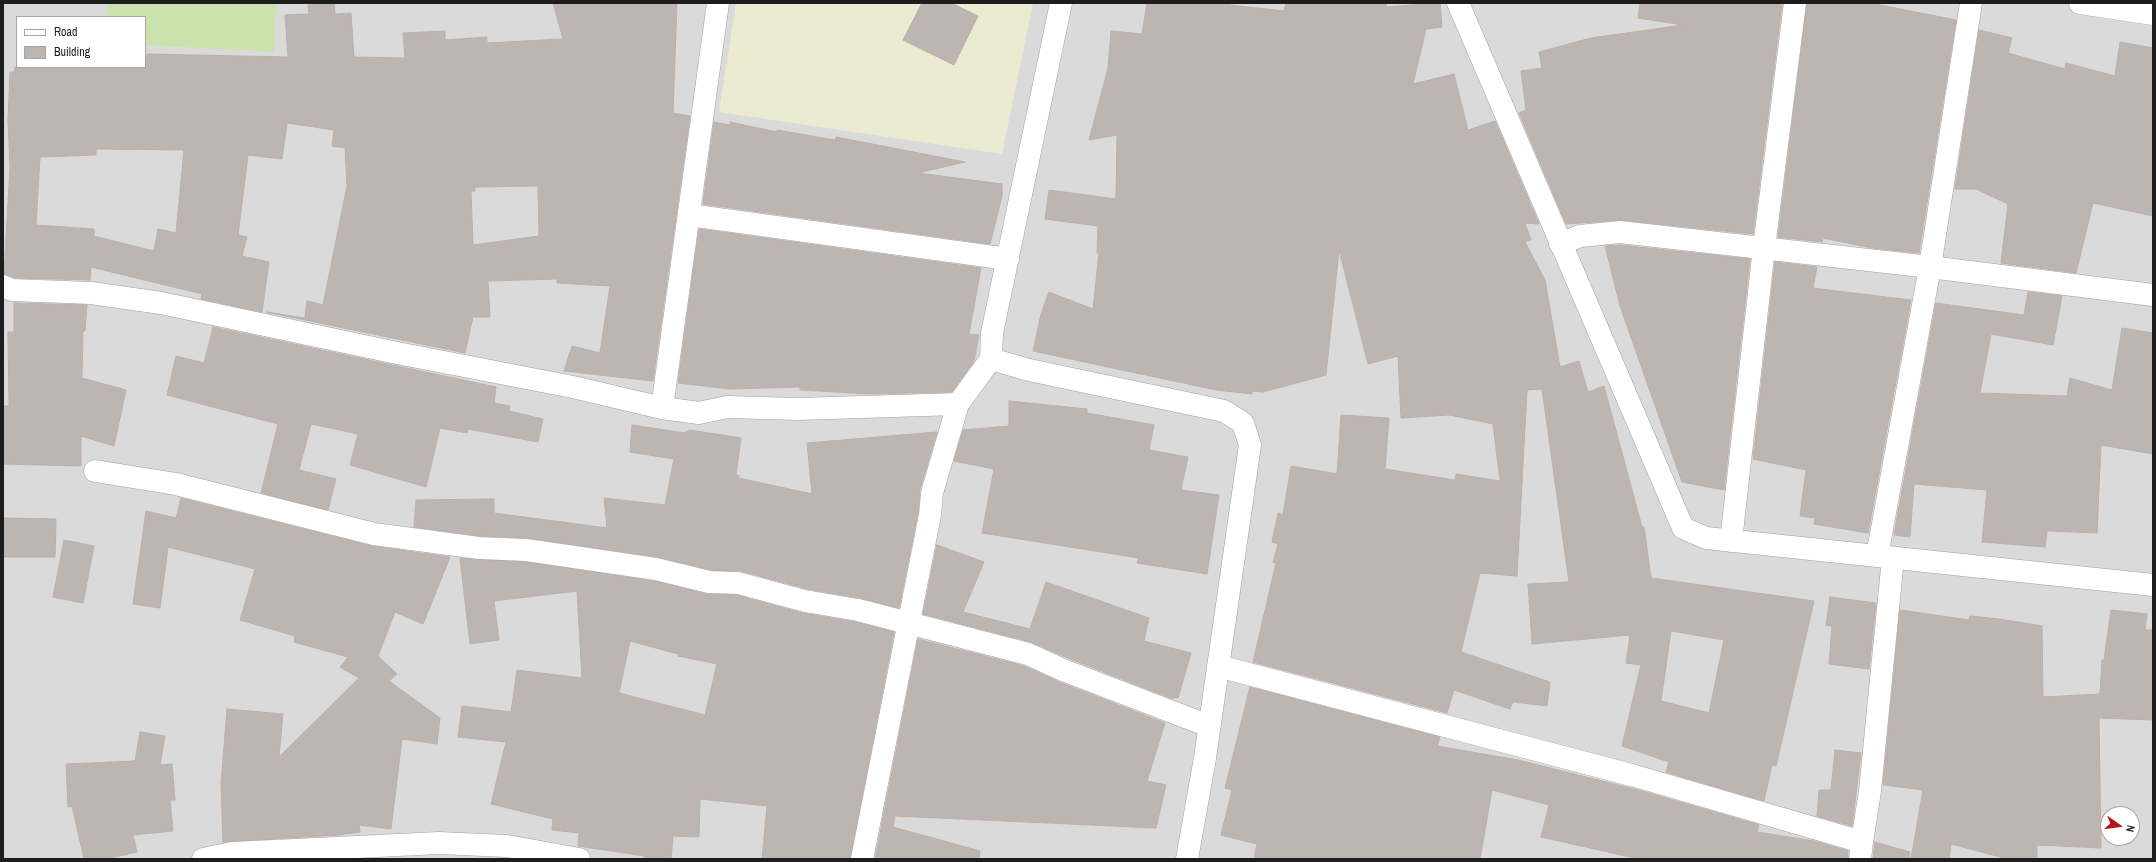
<!DOCTYPE html>
<html>
<head>
<meta charset="utf-8">
<style>
  body { margin:0 }
  #map { position:relative; width:2156px; height:862px; overflow:hidden; background:#edeae4; font-family:"Archivo Narrow",sans-serif }
  canvas { display:block }
  .frame { position:absolute; inset:0; border:4px solid #1d1d1d; pointer-events:none }
  .legend { position:absolute; left:16px; top:16px; width:130px; height:52px; box-sizing:border-box; background:#fff; border:1px solid #a5a5a5; margin:0; padding:5px 7px; list-style:none; font-size:12px; color:#1d1d1d }
  .legend li { display:flex; align-items:center; gap:8px; height:20px }
  .legend b { width:20px; border:1px solid #a5a5a5 }
  .north { position:absolute; left:2100px; top:806px; width:40px; height:40px; box-sizing:border-box; background:#fff; border:1px solid #a5a5a5; border-radius:50%; rotate:104deg; font-size:11px; font-weight:700; line-height:16px; text-align:center; color:#1d1d1d }
  .north::after { content:''; display:block; margin:auto; width:14px; height:18px; background:#b91118; clip-path:polygon(50% 0,100% 100%,50% 72%,0 100%) }
</style>
</head>
<body>
<div id="map">
<canvas width="2156" height="862"></canvas>
<div class="frame"></div>
<ul class="legend">
<li><b style="height:5px;background:#fff"></b>Road</li>
<li><b style="height:11px;background:#bdb5b1"></b>Building</li>
</ul>
<div class="north">N</div>
</div>
<script>
const g = document.querySelector('canvas').getContext('2d');
g.lineJoin = 'round';
function fill(path, color) {
  g.fillStyle = color;
  g.fill(path, 'evenodd');
}
function poly(rows) {
  const path = new Path2D();
  for (const r of rows) {
    path.moveTo(r[0], r[1]);
    for (let i = 2; i < r.length; i += 2) path.lineTo(r[i], r[i + 1]);
  }
  return path;
}
function stroke(path, color, width, dash) {
  g.strokeStyle = color;
  g.lineWidth = width;
  g.lineCap = dash ? 'butt' : 'round';
  g.setLineDash(dash || []);
  g.stroke(path);
}
fill(poly([
  [3,3,2153,3,2153,859,3,859],
  [17,17,145,17,145,67,17,67],
  [2108,814,2132,814,2132,838,2108,838]
]), '#dbdada');
fill(poly([
  [736,3,1033,3,1002,154,719,112]
]), '#eaebd0');
fill(poly([
  [108,3,276,3,274,52,145,45,145,17,107,17]
]), '#cae3ad');
const building = poly([
  [334,3,335,14,351,13,354,57,405,58,403,33,445,31,445,40,487,37,487,43,563,39,553,3,677,3,673,113,690,116,653,381,564,371,572,346,600,353,610,286,557,283,557,279,488,281,490,317,473,317,465,353,266,312,305,318,307,301,323,305,347,186,345,148,332,146,334,130,287,123,282,159,248,155,238,235,247,237,242,256,269,262,262,312,201,299,202,294,91,267,90,280,15,278,4,274,10,167,8,120,10,72,14,72,15,67,146,67,147,54,288,57,285,15,309,14,308,5,334,3],
  [96,149,184,150,176,233,158,229,154,251,94,236,94,229,36,225,40,157,96,155,96,149],
  [538,186,539,236,473,245,471,191,475,191,475,187,538,186],
  [922,3,951,3,978,16,954,65,903,40,922,3],
  [1147,3,1230,3,1230,5,1284,11,1286,3,1387,3,1386,7,1440,3,1442,27,1426,29,1413,84,1454,74,1468,130,1495,121,1539,224,1525,223,1531,240,1525,242,1545,280,1560,367,1579,361,1588,392,1604,386,1642,527,1644,527,1651,578,1814,601,1776,766,1772,765,1764,801,1666,772,1669,762,1622,746,1641,665,1626,663,1630,635,1532,644,1528,584,1569,582,1542,389,1527,390,1517,576,1480,573,1461,652,1550,682,1547,706,1513,702,1510,709,1454,690,1447,713,1253,662,1276,563,1273,562,1278,544,1272,542,1278,513,1283,515,1291,466,1337,474,1341,415,1389,418,1385,469,1455,480,1456,474,1500,481,1493,424,1449,415,1401,418,1398,356,1368,364,1339,250,1326,375,1263,392,1252,391,1252,394,1216,390,1033,351,1041,314,1049,292,1093,309,1099,253,1097,253,1098,226,1045,219,1049,190,1116,199,1117,135,1089,140,1108,68,1111,31,1142,34,1147,3],
  [1671,631,1724,640,1709,713,1661,701,1671,631],
  [1640,3,1771,3,1782,5,1753,234,1621,220,1566,224,1519,113,1526,110,1521,71,1542,68,1539,52,1591,38,1683,25,1638,18,1640,3],
  [1807,3,1870,3,1956,20,1919,253,1872,248,1823,238,1822,242,1778,237,1807,3],
  [1979,30,2012,38,2008,53,2065,69,2066,63,2115,76,2120,42,2153,48,2153,216,2093,203,2076,273,2001,263,2008,204,1976,189,1955,189,1979,30],
  [714,122,730,125,730,122,777,132,777,130,835,140,836,137,965,162,918,173,1002,184,1002,196,990,244,703,204,714,122],
  [699,229,981,268,969,334,979,335,974,361,952,392,871,394,800,390,800,387,730,389,678,383,699,229],
  [1620,245,1750,259,1724,490,1682,482,1620,306,1605,246,1620,245],
  [1775,262,1817,267,1813,288,1911,300,1868,533,1814,524,1815,518,1800,516,1806,470,1753,459,1775,262],
  [2028,292,2062,296,2053,345,1991,334,1980,393,2067,396,2070,378,2112,390,2122,328,2153,333,2153,454,2101,445,2097,533,2047,531,2045,547,1982,542,1987,490,1914,484,1910,537,1894,535,1936,303,2024,315,2028,292],
  [14,303,87,305,85,331,83,331,82,378,126,390,114,446,81,436,81,466,3,464,3,406,9,406,8,332,14,332,14,303],
  [213,327,496,387,494,403,510,406,509,411,543,419,538,442,468,429,467,433,440,428,426,487,350,465,358,434,311,424,299,470,336,479,328,510,261,493,278,424,167,395,176,356,204,363,213,327],
  [1009,401,1087,409,1087,413,1154,425,1149,450,1188,457,1181,490,1219,495,1207,574,1137,563,1139,558,982,533,994,469,954,461,963,430,1009,426,1009,401],
  [632,425,685,433,690,430,741,438,736,475,739,476,739,478,812,494,807,443,937,432,920,489,918,513,899,608,860,598,808,589,741,571,711,570,658,557,528,538,480,536,414,527,416,500,494,499,494,513,607,528,604,498,665,505,674,459,630,452,632,425],
  [181,498,371,546,450,557,423,624,395,612,378,656,397,674,389,681,440,718,437,744,402,739,391,829,359,825,360,832,338,835,223,842,221,784,227,709,283,714,279,757,359,678,340,667,348,657,294,642,295,636,240,620,255,569,168,547,160,608,133,604,146,511,176,518,181,498],
  [3,518,56,519,55,557,3,557,3,518],
  [64,540,94,546,83,603,53,597,64,540],
  [937,545,984,562,963,612,1030,629,1046,582,1149,618,1144,641,1191,653,1178,698,1173,697,1173,699,1068,658,1031,642,923,614,937,545],
  [460,558,525,562,654,581,706,594,736,595,802,613,855,622,894,632,850,859,762,859,767,806,700,799,699,837,673,836,671,859,644,859,644,856,578,846,579,833,552,830,553,819,491,804,506,742,458,737,462,706,511,712,517,670,582,678,577,591,494,601,499,640,470,644,460,558],
  [630,641,678,654,678,656,717,664,705,715,619,693,630,641],
  [1830,597,1876,603,1869,669,1829,664,1832,626,1826,625,1830,597],
  [1900,610,1969,620,1970,616,1999,619,2042,626,2043,697,2100,694,2102,660,2104,660,2111,610,2147,614,2145,630,2153,630,2153,720,2099,718,2101,848,2037,845,2037,859,2008,859,1951,844,1949,859,1911,859,1923,790,1883,785,1900,610],
  [918,639,1024,666,1059,682,1165,723,1147,781,1166,785,1156,828,895,816,893,827,980,851,979,859,875,859,918,639],
  [1250,687,1440,737,1437,746,1518,760,1638,790,1759,825,1757,832,1814,841,1848,851,1848,859,1639,859,1541,837,1549,805,1492,790,1480,859,1254,859,1257,844,1221,835,1232,790,1225,788,1250,687],
  [140,732,165,736,160,765,172,764,175,800,170,800,173,831,133,835,137,852,106,859,84,859,72,806,68,807,66,764,135,761,140,732],
  [1835,750,1861,753,1852,826,1817,816,1819,790,1831,790,1835,750],
  [1875,842,1910,852,1909,859,1873,859,1875,842]
]);
fill(building, '#bdb5b1');
stroke(building, '#beb0a7', 1);
const minor = poly([
  [1061,3,992,333,991,359,1029,370,1224,411,1243,423,1250,445,1205,758,1187,859],
  [1458,3,1683,528,1706,538,2153,585],
  [2080,3,2153,14],
  [689,215,1008,259],
  [1560,244,1580,236,1620,232,1930,267,2153,295],
  [3,286,12,290,91,293,161,303,397,353,573,387,662,408,699,413,727,407,798,409,958,404,991,359],
  [662,408,718,3],
  [95,471,176,484,374,534,479,548,526,550,656,569,709,582,738,583,805,601,858,610,1028,654,1063,670,1209,726],
  [1731,541,1764,248,1795,3],
  [1877,556,1930,267,1971,3],
  [1218,666,1635,776,1862,842,1860,859],
  [1862,842,1870,791,1893,558],
  [203,859,232,853,439,843,507,846,579,859],
  [862,859,930,515,932,493,958,404]
]);
stroke(minor, '#a1a1a1', 23);
stroke(minor, '#fff', 22);
</script>
</body>
</html>
